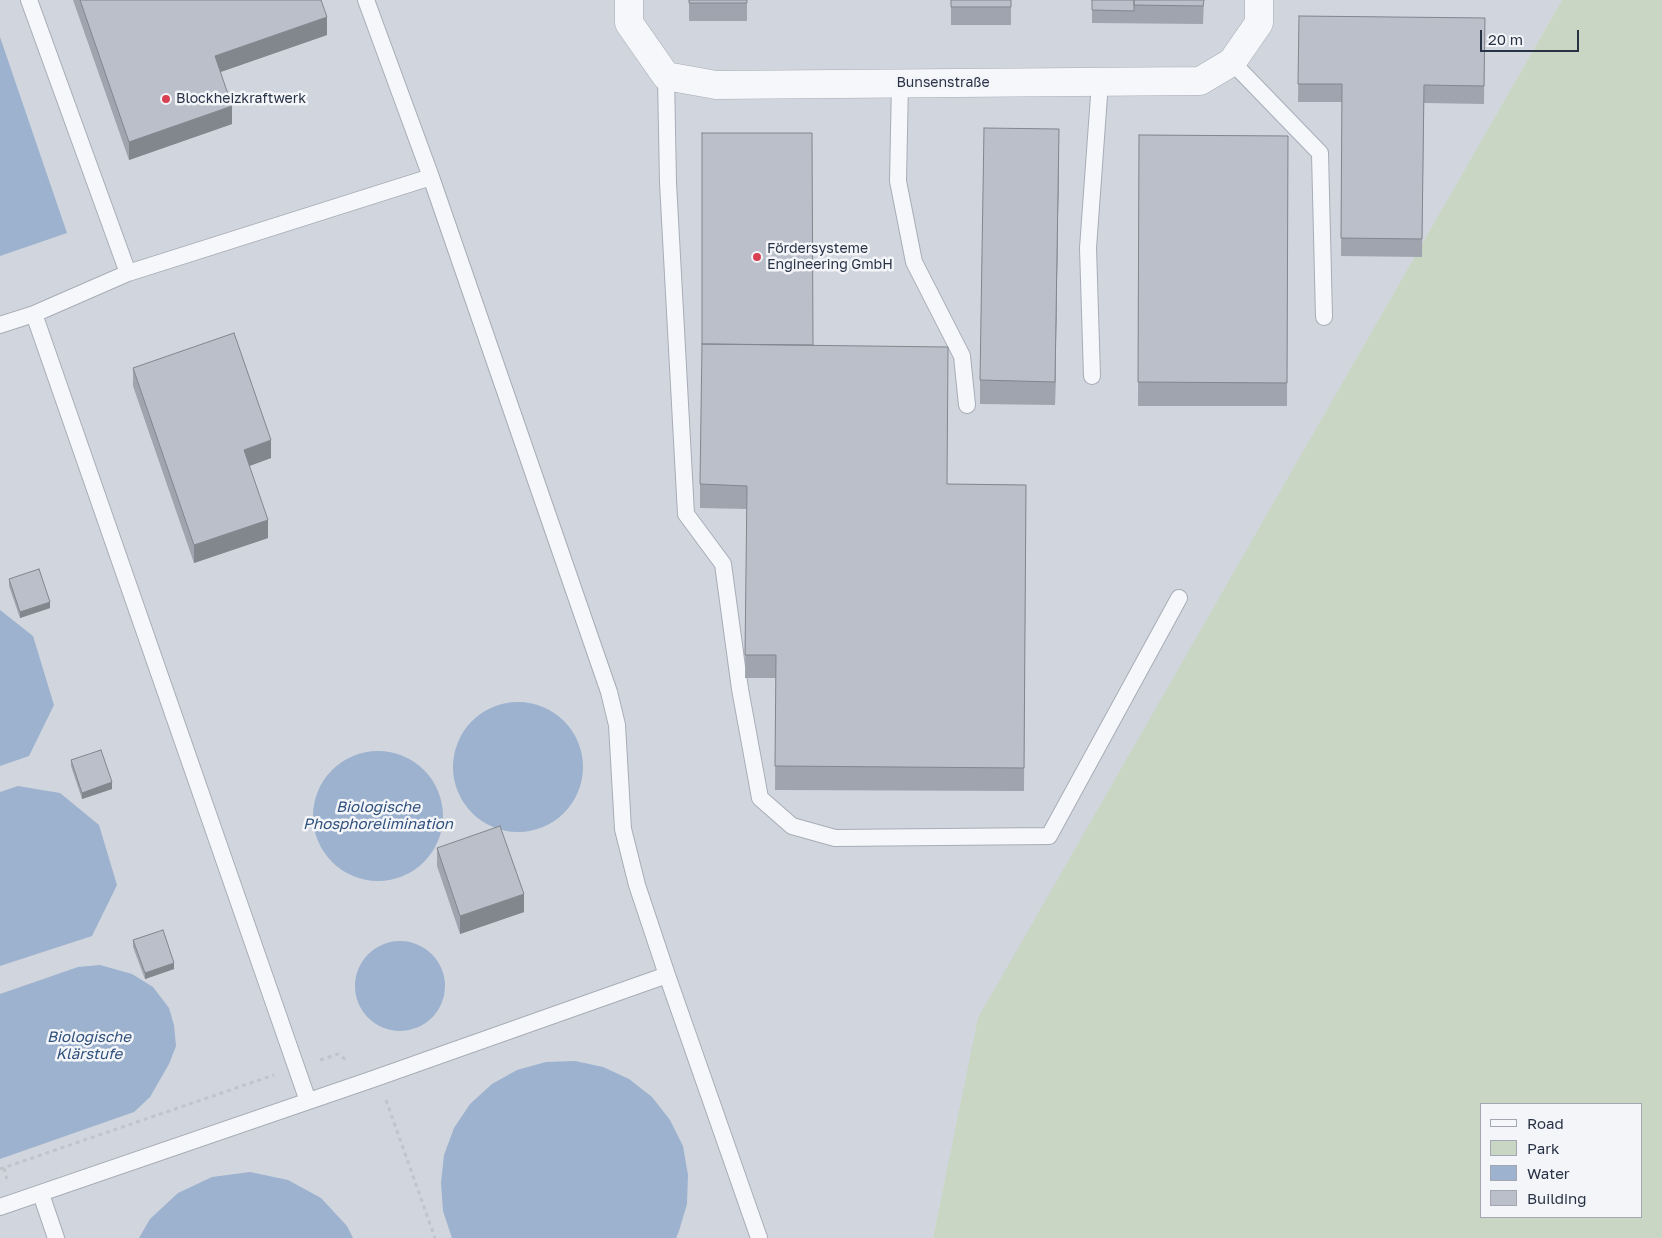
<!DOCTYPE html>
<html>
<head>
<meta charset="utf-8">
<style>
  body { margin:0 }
  #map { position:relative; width:1662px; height:1238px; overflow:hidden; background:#e3e6ec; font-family:"Golos Text",sans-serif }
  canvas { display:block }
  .legend { position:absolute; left:1480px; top:1103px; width:162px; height:115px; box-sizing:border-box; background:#f3f5f9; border:1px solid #a2a7b1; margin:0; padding:6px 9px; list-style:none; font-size:15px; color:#293346 }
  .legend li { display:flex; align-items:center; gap:10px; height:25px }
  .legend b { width:25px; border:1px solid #a2a7b1 }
  .scale { position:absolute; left:1480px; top:30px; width:99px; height:22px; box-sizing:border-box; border:2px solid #293346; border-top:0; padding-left:6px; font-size:15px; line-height:18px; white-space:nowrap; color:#293346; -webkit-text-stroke:4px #f3f5f9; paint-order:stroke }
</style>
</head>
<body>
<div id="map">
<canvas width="1662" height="1238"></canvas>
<ul class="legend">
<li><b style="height:6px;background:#f6f7fa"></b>Road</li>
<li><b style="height:14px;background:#c8d6c3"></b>Park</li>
<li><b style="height:14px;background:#9cb2ce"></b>Water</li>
<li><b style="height:14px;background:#babfca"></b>Building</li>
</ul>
<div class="scale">20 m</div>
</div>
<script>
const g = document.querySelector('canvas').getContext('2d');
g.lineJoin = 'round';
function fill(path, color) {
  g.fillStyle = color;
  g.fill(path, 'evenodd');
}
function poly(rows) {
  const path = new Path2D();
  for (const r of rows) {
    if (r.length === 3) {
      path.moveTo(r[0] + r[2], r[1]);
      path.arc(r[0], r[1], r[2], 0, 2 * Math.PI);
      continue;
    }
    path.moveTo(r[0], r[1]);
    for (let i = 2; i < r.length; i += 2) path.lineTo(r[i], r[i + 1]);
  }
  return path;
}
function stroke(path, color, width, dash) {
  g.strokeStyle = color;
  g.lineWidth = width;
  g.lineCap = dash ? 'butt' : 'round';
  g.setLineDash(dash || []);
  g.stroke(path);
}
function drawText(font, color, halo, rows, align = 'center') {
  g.font = font + ' "Golos Text",sans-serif';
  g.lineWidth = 5;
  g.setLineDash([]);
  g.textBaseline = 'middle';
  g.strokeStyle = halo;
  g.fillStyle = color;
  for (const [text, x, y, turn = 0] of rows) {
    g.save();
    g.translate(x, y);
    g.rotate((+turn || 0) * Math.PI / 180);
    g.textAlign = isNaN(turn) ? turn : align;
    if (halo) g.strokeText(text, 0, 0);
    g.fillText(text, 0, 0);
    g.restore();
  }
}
fill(poly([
  [0,0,1562,0,979,1018,933,1238,0,1238]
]), '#d1d5de');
fill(poly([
  [1562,0,1662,0,1662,1238,933,1238,978,1018],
  [1481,1104,1641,1104,1641,1217,1481,1217]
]), '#c8d6c3');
fill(poly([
  [0,37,67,233,0,256],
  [0,610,33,636,54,705,29,756,0,766],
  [518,767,65],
  [378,816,65],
  [18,786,60,793,99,825,117,885,92,936,0,966,0,792],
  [400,986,45],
  [100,965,132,974,153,987,169,1008,174,1025,176,1046,169,1064,150,1097,134,1112,0,1159,0,994,78,967],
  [575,1061,603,1067,629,1079,652,1097,670,1120,683,1146,688,1175,687,1204,679,1231,676,1238,452,1238,443,1211,441,1183,444,1155,454,1128,470,1104,492,1084,517,1070,546,1062],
  [250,1172,288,1180,321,1198,347,1226,353,1238,139,1238,150,1219,178,1193,212,1177]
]), '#9cb2ce');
const service = poly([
  [29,0,128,273],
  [1232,62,1320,153,1324,317],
  [666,76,668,183,686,514,723,564,740,689,760,798,792,826,835,838,1049,836,1179,598],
  [900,83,898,181,914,262,962,356,967,405],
  [431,177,609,692,617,725,623,829,637,885,667,975,759,1238],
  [34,314,308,1101],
  [0,325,34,314,128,273,431,177,366,0],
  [1092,376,1088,248,1100,82],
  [41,1194,56,1238],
  [0,1207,373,1079,667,975]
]);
const minor = poly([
  [629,0,629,23,666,76,716,85,1200,81,1232,62,1259,23,1259,0]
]);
stroke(service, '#a7adb7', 18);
stroke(minor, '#a7adb7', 29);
stroke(poly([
  [320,1060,338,1054,348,1061],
  [386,1100,435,1238],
  [4,1168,7,1179],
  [0,1169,274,1075]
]), '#c1c4cb', 3, [4, 4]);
stroke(service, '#f6f7fa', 16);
stroke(minor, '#f6f7fa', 28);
fill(poly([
  [73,0,321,0,327,35,220,72,232,124,129,160],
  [689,0,747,0,747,21,689,21],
  [951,0,1011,0,1011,25,951,25],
  [1092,0,1204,0,1203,24,1092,23],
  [1299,16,1485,18,1484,104,1424,103,1422,257,1341,256,1342,102,1298,102],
  [1139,135,1288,136,1287,406,1138,406],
  [1059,153,1055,405,980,404,980,380],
  [813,345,947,484,1026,485,1024,791,775,790,776,678,745,678,747,509,700,508,700,484],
  [133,368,271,458,249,466,268,538,194,563,133,386],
  [9,579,50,608,20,618,9,586],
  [71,760,112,789,82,799,71,766],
  [437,848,524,912,460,934,437,866],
  [133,940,174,969,145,979,133,947]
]), '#a0a4ae');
fill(poly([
  [327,17,327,35,215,74,215,56],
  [232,106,232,124,129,160,129,142],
  [1059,129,1059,153,1055,405,1055,382],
  [271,440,271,458,244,468,244,450],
  [268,520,268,538,194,563,194,545],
  [50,602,50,608,20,618,20,612],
  [112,782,112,789,82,799,82,793],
  [524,894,524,912,460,934,460,916],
  [174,963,174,969,145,979,145,973]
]), '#82868d');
const building = poly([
  [80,0,321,0,327,17,215,56,232,106,129,142,80,0],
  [689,0,747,0,747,3,689,3,689,0],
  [951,0,1011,0,1011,7,951,7,951,0],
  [1092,0,1134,0,1134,11,1092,10,1092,0],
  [1134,0,1204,0,1203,6,1134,5,1134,0],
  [1299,16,1485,18,1484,86,1424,85,1422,239,1341,238,1342,84,1298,84,1299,16],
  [984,128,1059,129,1055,382,980,380,984,128],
  [702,133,812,133,813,345,702,344,702,133],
  [1139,135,1288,136,1287,383,1138,382,1139,135],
  [234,333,271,440,244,450,268,520,194,545,133,368,234,333],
  [702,344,948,347,947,484,1026,485,1024,768,775,766,776,655,745,655,747,486,700,484,702,344],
  [39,569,50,602,20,612,9,579,39,569],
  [101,750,112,782,82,793,71,760,101,750],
  [500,826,524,894,460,916,437,848,500,826],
  [163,930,174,963,145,973,133,940,163,930]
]);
fill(building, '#babfca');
stroke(building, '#82868d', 1);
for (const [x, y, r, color] of [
  [166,99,5,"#d84152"],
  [757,257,5,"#d84152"]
]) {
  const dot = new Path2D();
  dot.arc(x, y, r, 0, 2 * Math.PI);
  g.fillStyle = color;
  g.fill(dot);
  stroke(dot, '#f3f5f9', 2);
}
drawText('14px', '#293346', '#f3f5f9', [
  ["Bunsenstraße",943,83]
]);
drawText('14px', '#293346', '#f3f5f9', [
  ["Blockheizkraftwerk",176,99],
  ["Fördersysteme",767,249],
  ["Engineering GmbH",767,265]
], 'left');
drawText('italic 15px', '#30507d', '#f3f5f9', [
  ["Biologische",378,807],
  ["Phosphorelimination",378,824],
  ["Biologische",89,1037],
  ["Klärstufe",89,1054]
]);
</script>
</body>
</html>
